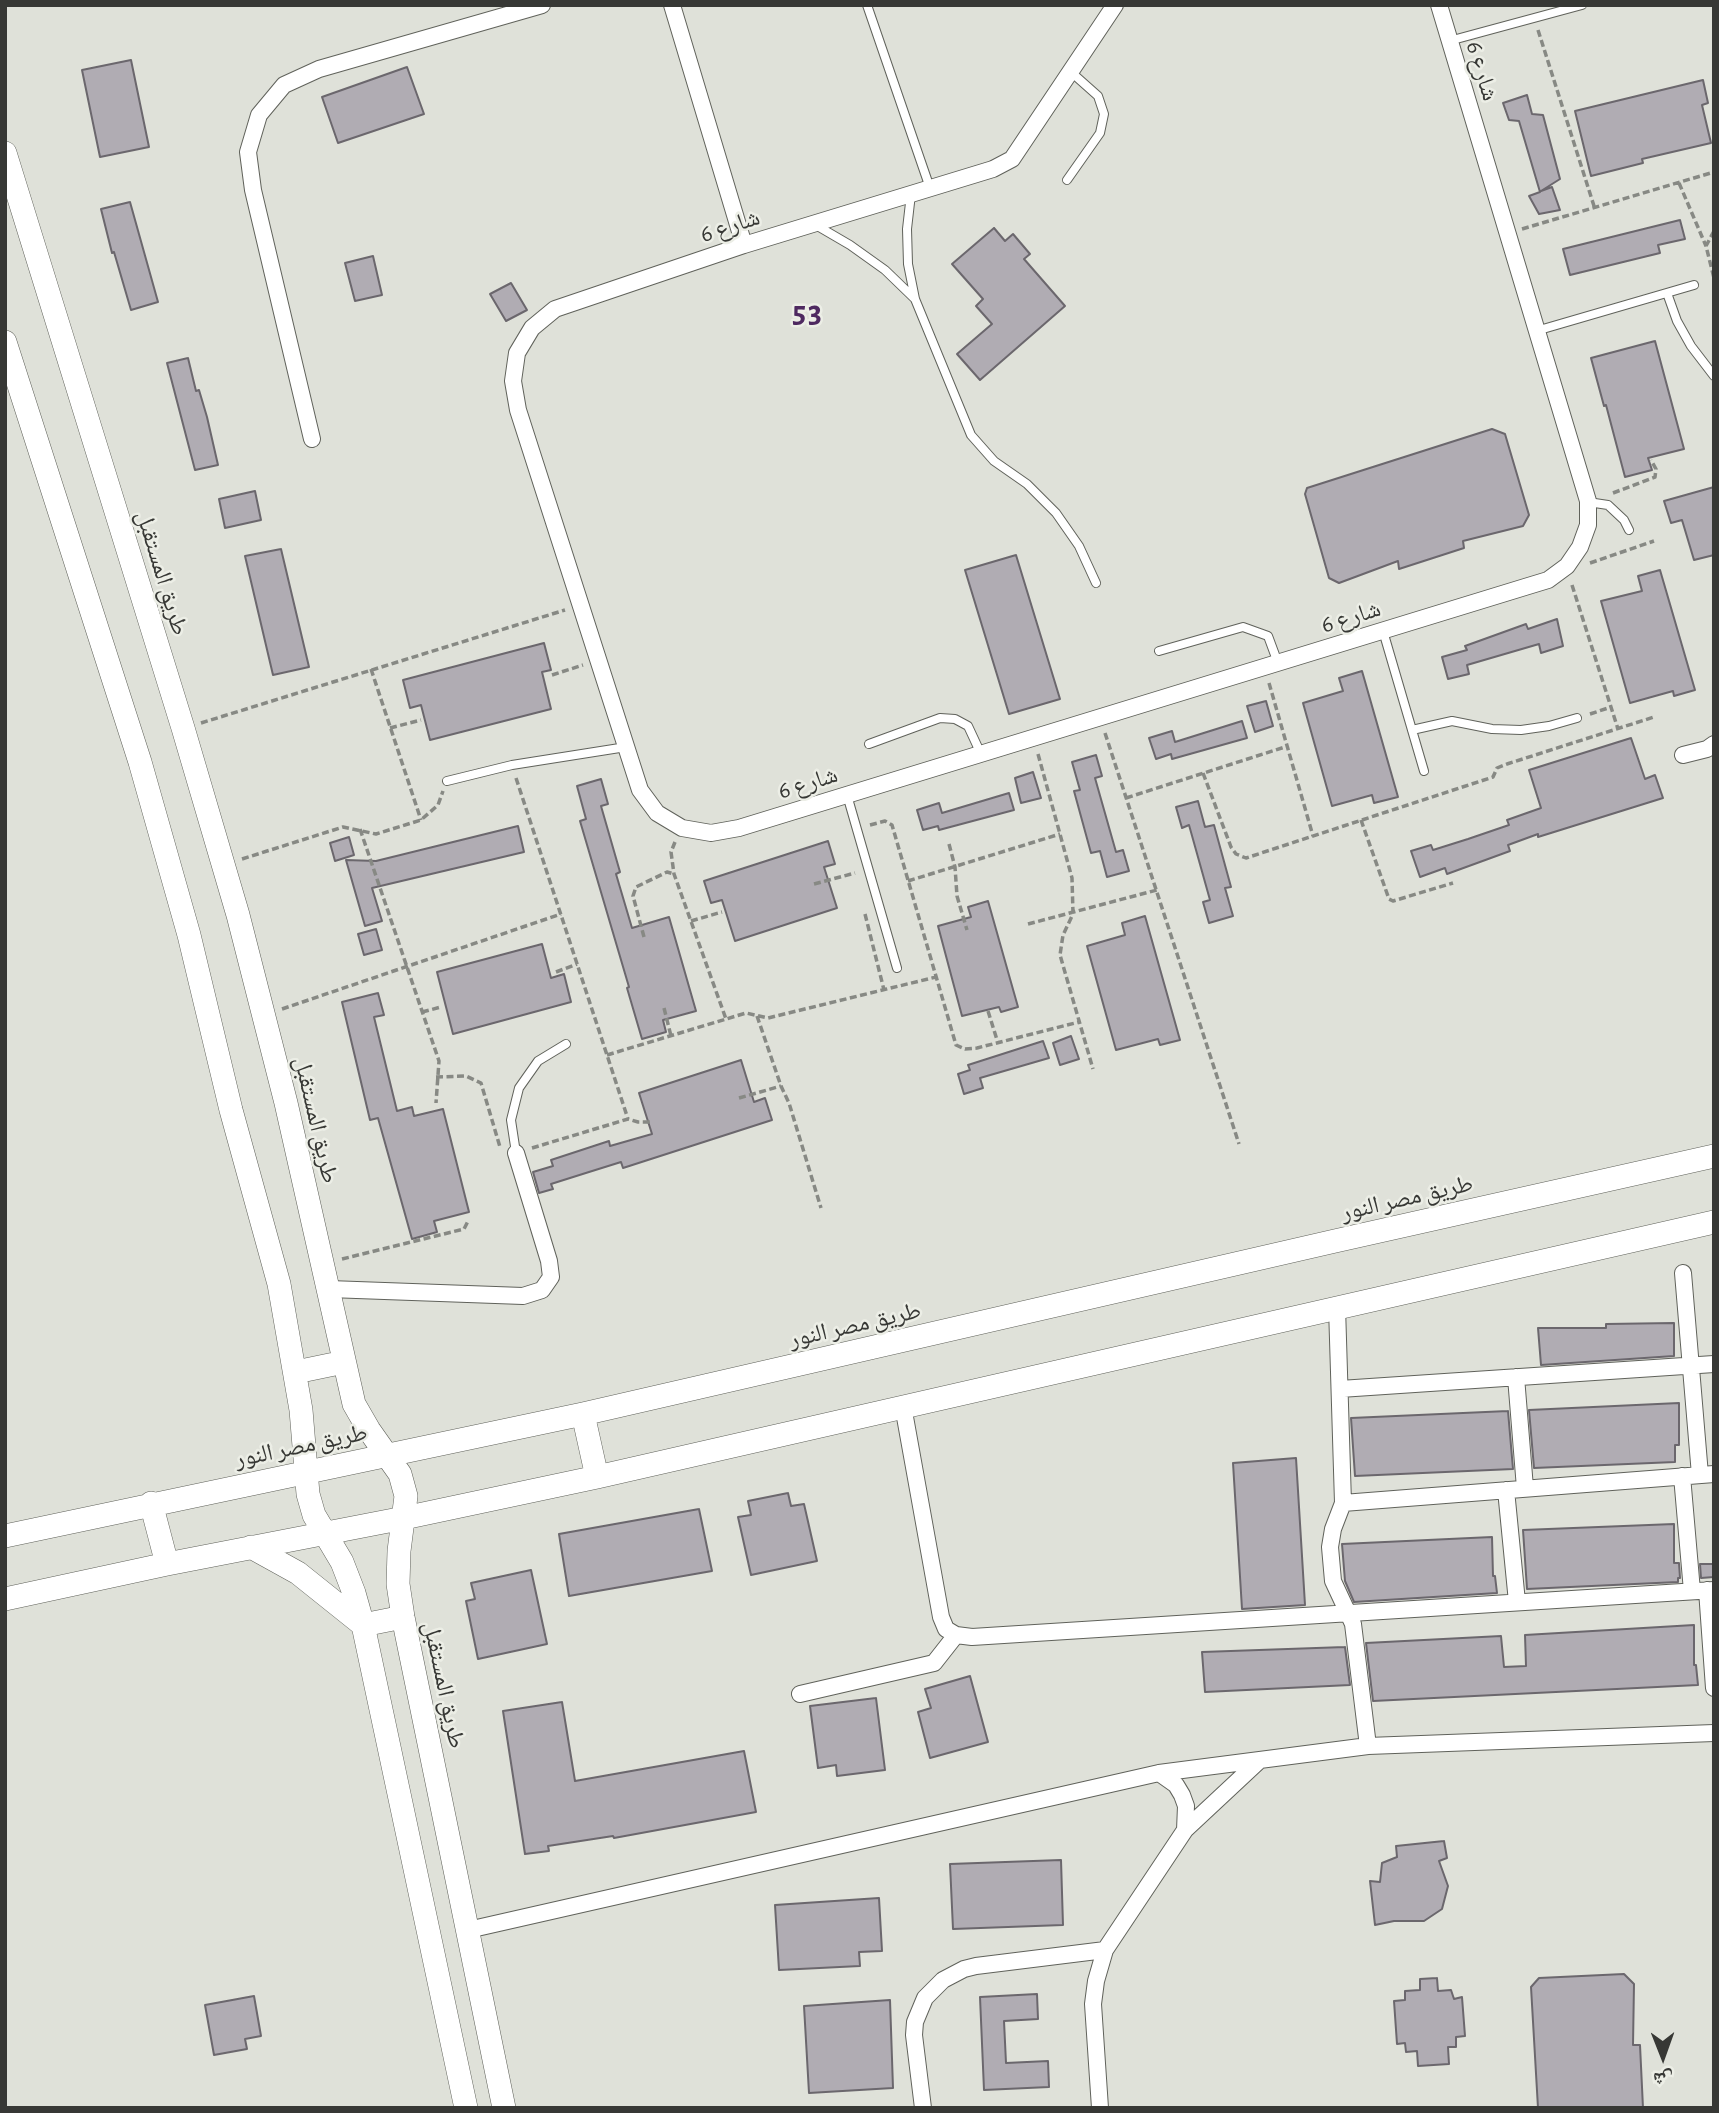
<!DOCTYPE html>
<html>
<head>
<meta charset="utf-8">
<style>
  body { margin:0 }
  #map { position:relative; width:1719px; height:2113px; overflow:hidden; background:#dfe1d9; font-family:"Alegreya Sans","Noto Naskh Arabic",sans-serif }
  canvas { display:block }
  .frame { position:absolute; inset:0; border:7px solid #373835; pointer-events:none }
  .north { position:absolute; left:1628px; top:2022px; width:70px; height:70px; -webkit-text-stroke:5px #eceee6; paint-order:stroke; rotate:179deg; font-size:19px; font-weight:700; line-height:28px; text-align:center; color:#373835 }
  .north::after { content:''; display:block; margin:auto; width:24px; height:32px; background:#373835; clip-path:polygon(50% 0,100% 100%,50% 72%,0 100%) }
</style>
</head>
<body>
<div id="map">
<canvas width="1719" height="2113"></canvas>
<div class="frame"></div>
<div class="north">ش</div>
</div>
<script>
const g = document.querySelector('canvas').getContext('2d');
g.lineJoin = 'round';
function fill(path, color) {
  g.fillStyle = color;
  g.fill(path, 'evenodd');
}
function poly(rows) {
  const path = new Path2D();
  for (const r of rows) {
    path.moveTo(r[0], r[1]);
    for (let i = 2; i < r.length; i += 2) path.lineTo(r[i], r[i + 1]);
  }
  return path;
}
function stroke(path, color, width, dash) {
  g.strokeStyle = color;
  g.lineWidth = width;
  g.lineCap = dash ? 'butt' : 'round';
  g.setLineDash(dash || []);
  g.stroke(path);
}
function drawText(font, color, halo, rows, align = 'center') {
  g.font = font + ' "Alegreya Sans","Noto Naskh Arabic",sans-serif';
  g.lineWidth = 5;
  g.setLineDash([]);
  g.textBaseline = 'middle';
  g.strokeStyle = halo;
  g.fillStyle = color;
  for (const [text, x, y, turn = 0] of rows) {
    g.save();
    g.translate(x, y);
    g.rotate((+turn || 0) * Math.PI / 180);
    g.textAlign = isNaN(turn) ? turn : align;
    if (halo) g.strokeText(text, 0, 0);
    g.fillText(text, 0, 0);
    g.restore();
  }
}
const building = poly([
  [131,60,149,147,100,157,82,70,131,60],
  [407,67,424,114,338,143,322,97,407,67],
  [1703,80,1708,103,1702,105,1711,143,1642,159,1643,163,1591,176,1575,111,1703,80],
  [1527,95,1532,114,1543,115,1560,179,1541,191,1552,187,1560,210,1539,214,1529,196,1540,192,1519,121,1509,120,1503,103,1527,95],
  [130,202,158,302,131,310,114,252,112,253,101,209,130,202],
  [1680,220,1685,239,1658,245,1660,253,1570,275,1563,249,1680,220],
  [994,228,1005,241,1013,234,1030,254,1024,259,1065,306,980,380,957,354,992,324,976,306,983,299,952,264,994,228],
  [373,256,382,295,355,301,345,263,373,256],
  [511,283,527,310,506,321,490,294,511,283],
  [1655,341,1684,449,1648,458,1652,470,1625,477,1606,405,1604,406,1591,358,1655,341],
  [188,358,196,391,199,390,207,417,218,465,195,470,167,363,188,358],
  [1492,429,1505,434,1529,515,1523,526,1463,541,1464,548,1399,569,1398,561,1339,583,1329,578,1305,494,1307,488,1492,429],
  [1714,487,1714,555,1694,560,1682,520,1671,523,1664,501,1714,487],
  [255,491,261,520,225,528,219,499,255,491],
  [281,549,309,667,273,675,245,556,281,549],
  [1016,555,1060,699,1009,714,965,570,1016,555],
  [1660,570,1695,690,1674,696,1673,691,1630,703,1601,601,1642,591,1638,576,1660,570],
  [1557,619,1563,646,1541,653,1539,644,1467,665,1469,674,1448,679,1442,657,1467,650,1465,646,1526,624,1528,629,1557,619],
  [544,643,551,670,542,672,551,709,430,740,421,705,410,708,403,680,544,643],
  [1362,671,1398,797,1374,803,1372,795,1332,806,1303,703,1343,691,1339,678,1362,671],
  [1266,701,1273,726,1255,732,1247,706,1266,701],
  [1242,721,1247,738,1172,759,1171,754,1156,759,1149,738,1172,731,1175,742,1242,721],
  [1631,738,1645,779,1655,775,1663,798,1538,837,1538,834,1508,845,1510,851,1447,874,1445,868,1420,877,1411,851,1431,845,1433,850,1468,839,1509,825,1507,820,1541,808,1529,770,1631,738],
  [1096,755,1102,776,1095,778,1116,852,1123,850,1129,871,1107,877,1100,851,1091,853,1074,791,1080,790,1072,762,1096,755],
  [1033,772,1041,798,1021,803,1015,778,1033,772],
  [601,779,608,804,601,806,620,872,616,874,632,928,669,917,696,1011,663,1020,666,1032,642,1039,627,988,629,987,580,821,586,819,577,786,601,779],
  [1009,793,1014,810,939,830,938,826,923,830,917,810,939,803,942,813,1009,793],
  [1198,801,1205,827,1214,825,1231,887,1225,888,1233,916,1209,923,1203,902,1210,900,1189,825,1182,828,1176,807,1198,801],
  [518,826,524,852,372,888,382,921,365,926,346,860,376,861,518,826],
  [349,837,354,855,335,861,330,843,349,837],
  [828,841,835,864,824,867,837,908,735,941,722,900,711,903,704,881,828,841],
  [988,901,1018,1007,1001,1012,999,1007,962,1016,938,926,971,917,968,907,988,901],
  [1145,916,1180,1040,1160,1045,1158,1039,1116,1050,1087,946,1125,935,1122,923,1145,916],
  [376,929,382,950,364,955,358,934,376,929],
  [542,944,551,978,564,974,571,1002,453,1034,437,972,542,944],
  [378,993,384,1015,374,1017,397,1111,412,1107,414,1116,443,1109,469,1212,434,1221,437,1232,412,1239,378,1118,370,1120,342,1002,378,993],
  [1071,1036,1079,1059,1060,1065,1053,1043,1071,1036],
  [1043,1041,1049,1058,980,1078,983,1088,964,1094,958,1074,970,1070,968,1065,1043,1041],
  [741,1060,754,1102,765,1098,772,1120,623,1168,621,1162,589,1172,551,1184,553,1189,539,1193,533,1172,553,1166,551,1160,609,1141,610,1146,652,1134,639,1093,741,1060],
  [1674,1323,1674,1356,1541,1365,1538,1328,1606,1328,1606,1324,1674,1323],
  [1679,1403,1679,1445,1675,1445,1675,1462,1534,1468,1529,1410,1679,1403],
  [1508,1411,1513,1469,1355,1476,1351,1418,1508,1411],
  [1296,1458,1305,1605,1242,1609,1233,1463,1296,1458],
  [788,1493,791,1506,804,1504,817,1561,751,1575,738,1517,751,1515,748,1501,788,1493],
  [699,1509,712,1571,569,1596,559,1534,699,1509],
  [1674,1524,1674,1563,1679,1563,1680,1578,1678,1578,1678,1582,1527,1589,1523,1530,1674,1524],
  [1492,1537,1493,1576,1495,1576,1497,1593,1354,1602,1345,1581,1342,1544,1492,1537],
  [1700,1564,1714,1564,1714,1577,1701,1578,1700,1564],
  [531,1570,547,1644,478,1659,466,1601,475,1599,471,1583,531,1570],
  [1694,1625,1694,1665,1696,1665,1698,1685,1373,1701,1366,1643,1501,1636,1504,1667,1526,1666,1525,1635,1694,1625],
  [1345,1647,1350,1685,1205,1692,1202,1652,1345,1647],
  [970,1676,988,1742,930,1758,918,1712,931,1708,925,1689,970,1676],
  [876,1698,885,1770,837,1776,836,1765,818,1768,810,1706,876,1698],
  [562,1702,575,1781,744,1751,756,1812,614,1838,613,1836,548,1846,549,1851,525,1854,503,1711,562,1702],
  [1444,1841,1447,1858,1439,1861,1448,1886,1442,1909,1424,1921,1394,1921,1375,1925,1370,1881,1380,1882,1382,1863,1397,1857,1396,1846,1444,1841],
  [1061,1860,1063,1925,953,1929,950,1864,1061,1860],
  [879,1898,882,1951,859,1952,860,1966,779,1970,775,1905,879,1898],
  [1624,1974,1634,1984,1633,2045,1640,2045,1643,2108,1538,2108,1531,1987,1539,1978,1624,1974],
  [1437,1978,1438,1991,1451,1990,1454,1999,1462,1997,1465,2036,1456,2037,1456,2047,1448,2047,1449,2064,1418,2066,1417,2051,1406,2052,1405,2043,1397,2044,1394,2001,1405,2000,1405,1991,1420,1990,1420,1979,1437,1978],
  [1037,1994,1038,2019,1004,2021,1006,2063,1048,2061,1049,2087,984,2090,980,1997,1037,1994],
  [254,1996,261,2036,245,2039,247,2049,214,2055,205,2005,254,1996],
  [890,2000,893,2088,809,2093,804,2006,890,2000]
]);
fill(building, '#b0acb3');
stroke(building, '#6b676d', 2);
const lane = poly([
  [867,5,930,188],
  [1449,41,1582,5],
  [1067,180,1100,133,1104,114,1098,96,1071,72],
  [911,194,907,229,908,264,915,299,971,435,994,461,1027,484,1056,513,1079,546,1096,583],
  [814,224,850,245,885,270,915,299],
  [1667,293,1677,321,1691,346,1714,376],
  [1536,331,1694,285],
  [1588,502,1608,505,1624,520,1629,530],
  [1383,631,1424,771],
  [1159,651,1243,627,1268,636,1278,663],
  [1412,730,1452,721,1492,729,1521,730,1549,726,1577,718],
  [869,744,940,718,955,719,968,726,981,754],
  [447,781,512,765,626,747],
  [847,795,897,968],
  [516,1153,511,1120,519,1088,538,1061,566,1044]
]);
const street = poly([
  [672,5,744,245],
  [1115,5,1012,159,993,169,744,245,555,309,532,328,517,353,513,381,518,410,640,790,657,813,682,828,711,833,739,828,1525,587,1548,580,1567,566,1580,547,1588,525,1588,501,1439,5],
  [312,439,253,190,248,152,259,115,284,85,319,69,542,5],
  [1683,755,1707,749,1714,744],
  [1683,1273,1700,1475],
  [329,1289,523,1296,542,1290,551,1277,549,1261,516,1153],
  [1337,1307,1343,1503,1333,1529,1330,1547,1333,1581,1353,1624,1368,1746],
  [1516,1377,1525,1488],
  [1340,1389,1714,1364],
  [903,1406,941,1617,946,1629,956,1635,972,1637,1714,1590],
  [1682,1476,1692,1591],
  [1506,1490,1517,1602],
  [1343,1503,1714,1474],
  [1707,1590,1714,1688],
  [800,1694,934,1663,956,1635],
  [1159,1773,1176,1785,1182,1795,1186,1806,1185,1830],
  [468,1930,1159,1773,1368,1746,1714,1733],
  [923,2108,914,2035,915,2022,925,1998,943,1980,964,1969,976,1966,1105,1950],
  [1100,2108,1093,2004,1096,1981,1105,1950,1185,1830,1260,1760]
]);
const secondary = poly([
  [5,153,183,728,238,915,286,1103,354,1404,369,1430,400,1474,406,1496,399,1551,398,1584,403,1617,504,2108],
  [5,342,140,762,189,935,231,1110,279,1284,301,1410,308,1494,314,1515,342,1562,354,1593,363,1625,466,2108],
  [296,1372,344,1362],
  [583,1414,597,1477],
  [151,1503,167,1564],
  [5,1536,583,1414,1335,1241,1714,1156],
  [251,1547,298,1573,363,1625,403,1617],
  [5,1599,167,1564,404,1518,597,1477,1714,1222]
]);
stroke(lane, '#60625b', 10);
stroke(street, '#60625b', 18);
stroke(secondary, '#60625b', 24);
stroke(poly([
  [1538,30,1594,206],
  [1679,183,1706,246],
  [1522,229,1714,172],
  [1714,231,1706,246,1714,278],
  [1613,493,1655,477,1656,469,1651,460],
  [1590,563,1654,541],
  [1572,585,1618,729],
  [371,669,421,820],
  [552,675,583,665],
  [1269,683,1313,836],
  [1590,714,1611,707],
  [201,723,565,610],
  [390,728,421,720],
  [1105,733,1239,1144],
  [1038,754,1072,878,1073,914,1063,935,1060,955,1093,1069],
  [1203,773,1231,847,1236,854,1246,858,1493,777,1497,768,1507,764,1654,717],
  [516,778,628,1119],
  [1126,798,1288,746],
  [1361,820,1389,899,1393,901,1453,883],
  [870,825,885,821,892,825,956,1045,965,1049,977,1048,1079,1022],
  [360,829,439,1061,436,1103],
  [675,842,671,852,674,874,726,1019],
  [949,844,955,867,957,896,967,930],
  [242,859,343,827,376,834,421,820,438,805,443,791],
  [908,881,1060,834],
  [814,884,855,873],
  [865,914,884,990],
  [691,921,722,912],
  [1028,924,1157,890],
  [644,937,633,896,636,887,667,872,674,874],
  [556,972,577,964],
  [664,1008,671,1036],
  [282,1009,561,914],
  [988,1011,998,1043],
  [422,1012,441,1007],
  [757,1016,781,1086,789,1103,821,1208],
  [607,1055,746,1013,768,1018,936,977],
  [436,1077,466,1076,481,1083,500,1147],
  [739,1098,781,1086],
  [532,1148,628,1119,638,1122,652,1122],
  [342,1259,464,1229,468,1221]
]), '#878984', 3.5, [7, 3.5]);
stroke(lane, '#fff', 8);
stroke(street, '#fff', 16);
stroke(secondary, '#fff', 23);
drawText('24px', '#373835', '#eceee6', [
  ["شارع 6",1482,71,73],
  ["شارع 6",730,226,-18],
  ["طريق المستقبل",162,573,73],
  ["شارع 6",1351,617,-17],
  ["شارع 6",808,783,-17],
  ["طريق المستقبل",316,1120,77],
  ["طريق مصر النور",1407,1198,-13],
  ["طريق مصر النور",855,1325,-13],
  ["طريق مصر النور",301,1446,-12],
  ["طريق المستقبل",444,1685,78]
]);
g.letterSpacing = '2px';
drawText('bold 32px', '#4e2960', '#eceee6', [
  ["53",808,312]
]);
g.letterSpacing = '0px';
</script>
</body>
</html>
